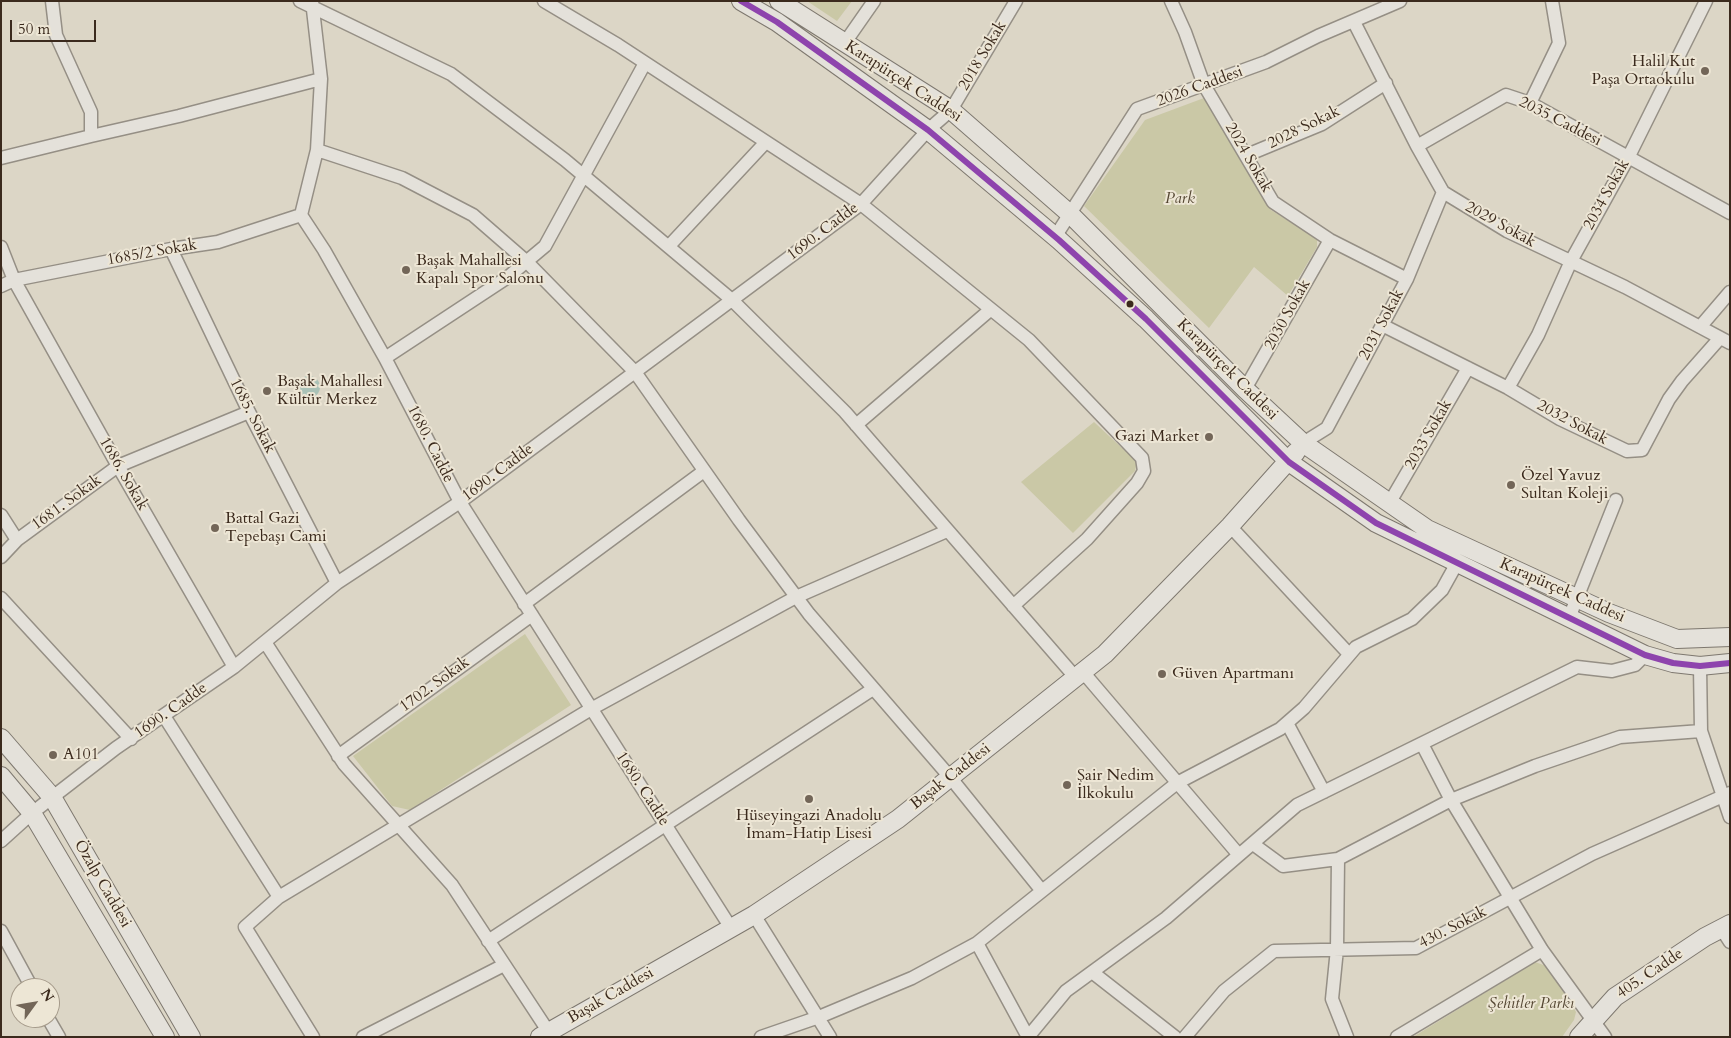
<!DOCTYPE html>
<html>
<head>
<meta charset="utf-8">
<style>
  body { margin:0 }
  #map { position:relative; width:1731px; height:1038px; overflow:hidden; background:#dcd6c6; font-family:Cardo,serif }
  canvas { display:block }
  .frame { position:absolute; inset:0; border:2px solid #3b2a1d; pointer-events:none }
  .north { position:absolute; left:10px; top:978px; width:50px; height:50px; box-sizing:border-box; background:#ede6d5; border:1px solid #a69b8b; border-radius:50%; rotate:58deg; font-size:14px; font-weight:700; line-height:20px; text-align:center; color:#3b2a1d }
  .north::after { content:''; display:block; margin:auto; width:18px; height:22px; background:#736658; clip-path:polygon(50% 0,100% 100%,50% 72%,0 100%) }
  .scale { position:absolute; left:10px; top:20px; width:86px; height:22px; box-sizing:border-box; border:2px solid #3b2a1d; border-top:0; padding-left:6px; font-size:15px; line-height:18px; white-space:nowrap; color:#3b2a1d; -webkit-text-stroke:4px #ede6d5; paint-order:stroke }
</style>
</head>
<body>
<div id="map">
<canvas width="1731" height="1038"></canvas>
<div class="frame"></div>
<div class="north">N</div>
<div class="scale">50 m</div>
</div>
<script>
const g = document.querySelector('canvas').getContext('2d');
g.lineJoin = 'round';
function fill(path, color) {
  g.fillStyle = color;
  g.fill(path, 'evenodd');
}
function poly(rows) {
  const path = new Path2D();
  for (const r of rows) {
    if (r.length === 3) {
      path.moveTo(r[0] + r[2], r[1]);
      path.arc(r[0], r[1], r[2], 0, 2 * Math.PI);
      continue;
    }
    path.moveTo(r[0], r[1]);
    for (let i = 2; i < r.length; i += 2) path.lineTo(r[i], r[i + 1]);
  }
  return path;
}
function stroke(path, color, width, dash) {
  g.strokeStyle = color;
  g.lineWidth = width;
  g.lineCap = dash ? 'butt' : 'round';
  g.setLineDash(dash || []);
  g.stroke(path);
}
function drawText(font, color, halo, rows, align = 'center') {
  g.font = font + ' Cardo,serif';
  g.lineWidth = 4;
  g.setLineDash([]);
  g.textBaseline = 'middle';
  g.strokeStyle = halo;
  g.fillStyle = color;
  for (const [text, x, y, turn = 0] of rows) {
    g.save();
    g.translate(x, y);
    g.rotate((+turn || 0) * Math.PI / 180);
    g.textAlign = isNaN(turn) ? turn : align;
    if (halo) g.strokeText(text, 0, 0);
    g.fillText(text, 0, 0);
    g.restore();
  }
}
fill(poly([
  [807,1,852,1,837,21],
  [1204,98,1271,210,1317,239,1317,247,1288,296,1254,267,1209,328,1084,206,1145,120],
  [1094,422,1137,462,1135,471,1073,533,1021,482],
  [525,634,571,705,410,810,392,806,353,756],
  [1535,962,1549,967,1576,1012,1574,1020,1562,1037,1413,1037]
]), '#cac8a6');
fill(poly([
  [309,387,11]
]), '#aac2b7');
const street = poly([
  [300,1,451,74,565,160,732,300,845,412,1076,678],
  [312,1,321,79,317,150,301,215,324,250,385,358,460,502,731,928],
  [544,1,618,45,861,204,1029,340,1142,458,1144,471,1137,483,1087,539,1013,606],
  [1171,1,1185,32,1204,85,1273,202,1330,240,1407,279],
  [1354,22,1417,146,1443,192,1507,231,1625,287,1730,343],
  [844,44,874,1],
  [1530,103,1559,43,1552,1],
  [91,136,179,116,321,79],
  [1417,146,1506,95,1530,103,1730,213],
  [317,150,402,178,473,215,527,262,635,372,739,520,809,614,950,777,1042,891,1177,783,1280,729,1304,708,1356,647,1412,619,1442,590,1457,563],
  [1247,155,1322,124,1386,83],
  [1,158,91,136,91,112,56,35,52,1],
  [1055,237,1137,109,1266,62,1318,36,1400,1],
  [669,246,765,143],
  [1,247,14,280,118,466,234,667],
  [171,249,249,412,337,583],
  [1,286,14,280,171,249,218,242,301,215],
  [1382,325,1508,388,1560,419,1627,451,1642,450,1669,399,1682,381,1720,338],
  [1700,327,1730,292],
  [385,358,508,277,545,246,645,63],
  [1508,388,1538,335,1571,261,1628,158,1706,1],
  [1245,389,1330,240],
  [856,425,990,310],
  [1303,443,1327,428,1407,279,1443,192],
  [1390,502,1468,368],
  [1,515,17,540],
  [1230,526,1349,654],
  [1,557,17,540,118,466,249,412],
  [1,598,131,739],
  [524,604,704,471],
  [1569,618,1616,500],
  [265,642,344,764,452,885,552,1037],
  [1700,666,1701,731,1730,817],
  [1083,672,1239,855],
  [164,716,279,897],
  [1287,723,1324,792],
  [1422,744,1451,800,1542,950,1605,1037],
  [338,756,532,615],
  [1,841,32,813,116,748,234,667,337,583,460,502,861,204,928,130,951,110,1016,1],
  [1253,844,1283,866,1338,859,1451,800,1535,766,1620,737,1701,731],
  [1338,859,1337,949,1332,999,1347,1037],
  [754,915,830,1037],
  [1721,928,1730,942],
  [1,931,32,988],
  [488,941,873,689],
  [977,943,1028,1037,1066,991,1166,918,1297,805,1577,667,1612,671,1635,665,1645,655],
  [1092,972,1175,1037],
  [48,1018,59,1037],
  [313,1037,245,927,279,897,591,709,796,597,947,531],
  [363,1037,504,965],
  [761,1037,819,1017,912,978,977,943,1042,891],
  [1185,1037,1224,991,1274,951,1416,948,1592,854,1730,793],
  [1397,1037,1542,950]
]);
const secondary = poly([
  [741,1,777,22,928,130,1059,240,1146,319,1289,462,1376,523,1645,655,1673,663,1700,666,1730,663],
  [779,1,951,110,1070,214,1245,389,1303,443,1427,529,1609,613,1677,639,1730,637],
  [1,738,52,797,191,1037],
  [1,776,32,813,165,1037],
  [540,1037,754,915,898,819,1105,654,1230,526,1296,452],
  [1579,1037,1615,997,1705,937,1730,924]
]);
stroke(street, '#958f85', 15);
stroke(secondary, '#7e786f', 20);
stroke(street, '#e4e1da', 12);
stroke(secondary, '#e4e1da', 18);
stroke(poly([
  [741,1,777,22,928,130,1059,240,1146,319,1289,462,1376,523,1645,655,1673,663,1700,666,1730,663]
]), '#8e44ad', 6);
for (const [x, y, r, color] of [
  [1705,71,5,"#736658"],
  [406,270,5,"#736658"],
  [1130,304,4.5,"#3b2a1d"],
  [267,391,5,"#736658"],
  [1209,437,5,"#736658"],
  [1511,485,5,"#736658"],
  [215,528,5,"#736658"],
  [1162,674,5,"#736658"],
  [53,755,5,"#736658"],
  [1067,785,5,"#736658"],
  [809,799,5,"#736658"]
]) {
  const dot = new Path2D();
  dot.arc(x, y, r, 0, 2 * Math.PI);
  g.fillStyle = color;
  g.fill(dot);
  stroke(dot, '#ede6d5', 2);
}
drawText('16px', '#3b2a1d', '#ede6d5', [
  ["2018 Sokak",983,56,-59],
  ["Karapürçek Caddesi",903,82,33],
  ["2026 Caddesi",1200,87,-20],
  ["2035 Caddesi",1560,122,27],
  ["2028 Sokak",1304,128,-26],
  ["2024 Sokak",1248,158,60],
  ["2034 Sokak",1607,195,-61],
  ["2029 Sokak",1500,225,29],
  ["1690. Cadde",823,232,-37],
  ["1685/2 Sokak",152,253,-10],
  ["2030 Sokak",1288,315,-61],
  ["2031 Sokak",1382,325,-62],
  ["Karapürçek Caddesi",1227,370,45],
  ["1685. Sokak",252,416,63],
  ["2032 Sokak",1572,423,28],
  ["2033 Sokak",1429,435,-60],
  ["1680. Cadde",430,444,63],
  ["1690. Cadde",498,473,-37],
  ["1686. Sokak",123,474,60],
  ["1681. Sokak",67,503,-36],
  ["Karapürçek Caddesi",1562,591,24],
  ["1702. Sokak",435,685,-36],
  ["1690. Cadde",171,711,-35],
  ["Başak Caddesi",951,777,-38],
  ["1680. Cadde",642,789,57],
  ["Özalp Caddesi",102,884,60],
  ["430. Sokak",1453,928,-27],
  ["405. Cadde",1650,974,-34],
  ["Başak Caddesi",611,996,-30]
]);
drawText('16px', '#3b2a1d', '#ede6d5', [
  ["Halil Kut",1695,62,"right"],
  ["Paşa Ortaokulu",1695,80,"right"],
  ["Başak Mahallesi",416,261],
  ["Kapalı Spor Salonu",416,279],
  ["Başak Mahallesi",277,382],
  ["Kültür Merkez",277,400],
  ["Gazi Market",1199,437,"right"],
  ["Özel Yavuz",1521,476],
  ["Sultan Koleji",1521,494],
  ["Battal Gazi",225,519],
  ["Tepebaşı Cami",225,537],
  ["Güven Apartmanı",1172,674],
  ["A101",63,755],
  ["Şair Nedim",1077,776],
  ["İlkokulu",1077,794],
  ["Hüseyingazi Anadolu",809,816,"center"],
  ["İmam-Hatip Lisesi",809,834,"center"]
], 'left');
drawText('italic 16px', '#554733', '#ede6d5', [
  ["Park",1180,199],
  ["Şehitler Parkı",1531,1004]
]);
</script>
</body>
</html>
